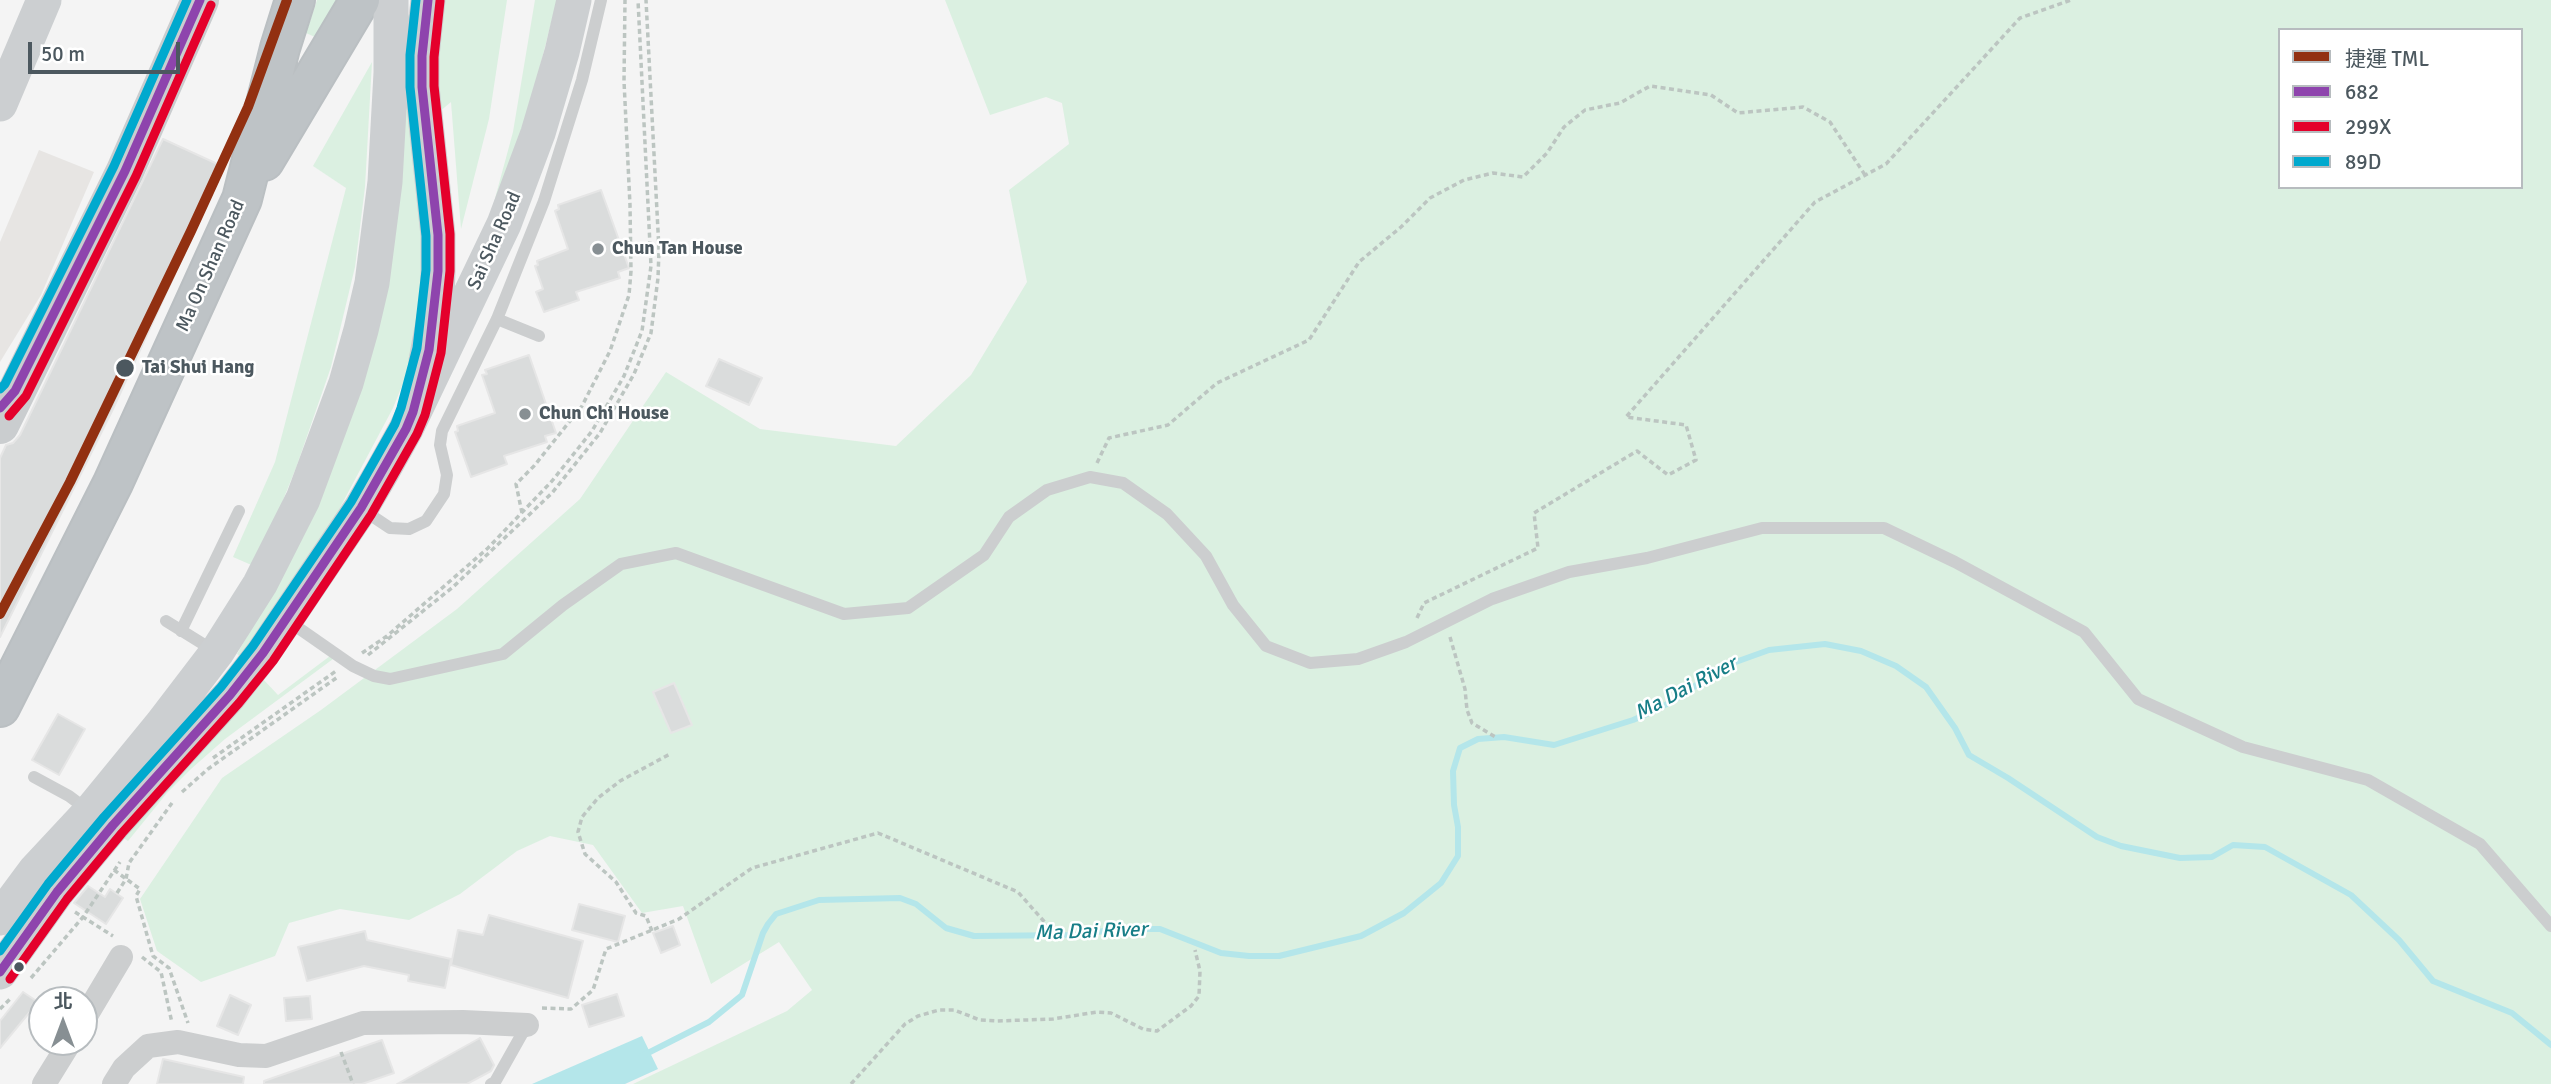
<!DOCTYPE html>
<html>
<head>
<meta charset="utf-8">
<style>
  body { margin:0 }
  #map { position:relative; width:2551px; height:1084px; overflow:hidden; background:#f4f4f4; font-family:Signika,"Noto Sans TC",sans-serif }
  canvas { display:block }
  .legend { position:absolute; left:2278px; top:28px; width:245px; height:161px; box-sizing:border-box; background:#fff; border:2px solid #b7bcbf; margin:0; padding:9px 12px; list-style:none; font-size:21px; color:#4c585f }
  .legend li { display:flex; align-items:center; gap:14px; height:35px }
  .legend b { width:35px; border:2px solid #b7bcbf }
  .north { position:absolute; left:28px; top:986px; width:70px; height:70px; box-sizing:border-box; background:#fff; border:2px solid #b7bcbf; border-radius:50%; rotate:0deg; font-size:19px; font-weight:700; line-height:28px; text-align:center; color:#4c585f }
  .north::after { content:''; display:block; margin:auto; width:24px; height:32px; background:#878f93; clip-path:polygon(50% 0,100% 100%,50% 72%,0 100%) }
  .scale { position:absolute; left:28px; top:42px; width:152px; height:32px; box-sizing:border-box; border:4px solid #4c585f; border-top:0; padding-left:9px; font-size:21px; line-height:24px; white-space:nowrap; color:#4c585f; -webkit-text-stroke:5px #fff; paint-order:stroke }
</style>
</head>
<body>
<div id="map">
<canvas width="2551" height="1084"></canvas>
<ul class="legend">
<li><b style="height:9px;background:#923011"></b>捷運 TML</li>
<li><b style="height:9px;background:#8e44ad"></b>682</li>
<li><b style="height:9px;background:#e4002b"></b>299X</li>
<li><b style="height:9px;background:#00a9ce"></b>89D</li>
</ul>
<div class="north">北</div>
<div class="scale">50 m</div>
</div>
<script>
const g = document.querySelector('canvas').getContext('2d');
g.lineJoin = 'round';
function fill(path, color) {
  g.fillStyle = color;
  g.fill(path, 'evenodd');
}
function poly(rows) {
  const path = new Path2D();
  for (const r of rows) {
    path.moveTo(r[0], r[1]);
    for (let i = 2; i < r.length; i += 2) path.lineTo(r[i], r[i + 1]);
  }
  return path;
}
function stroke(path, color, width, dash) {
  g.strokeStyle = color;
  g.lineWidth = width;
  g.lineCap = dash ? 'butt' : 'round';
  g.setLineDash(dash || []);
  g.stroke(path);
}
function drawText(font, color, halo, rows, align = 'center') {
  g.font = font + ' Signika,sans-serif';
  g.lineWidth = 5;
  g.setLineDash([]);
  g.textBaseline = 'middle';
  g.strokeStyle = halo;
  g.fillStyle = color;
  for (const [text, x, y, turn = 0] of rows) {
    g.save();
    g.translate(x, y);
    g.rotate((+turn || 0) * Math.PI / 180);
    g.textAlign = isNaN(turn) ? turn : align;
    if (halo) g.strokeText(text, 0, 0);
    g.fillText(text, 0, 0);
    g.restore();
  }
}
fill(poly([
  [39,150,94,172,41,295,0,362,0,242]
]), '#e7e5e3');
fill(poly([
  [317,0,342,0,317,38,306,33],
  [415,0,424,195,420,325,408,371,393,408,317,551,241,657,237,654,299,544,337,452,407,19],
  [443,0,507,0,489,119,461,229,451,102,439,112,437,70],
  [535,0,557,0,522,137,484,239,513,132],
  [945,0,2551,0,2551,1084,633,1084,787,1011,812,990,779,942,711,984,683,906,642,913,593,845,550,836,517,851,460,894,409,920,340,909,289,923,275,956,201,982,157,951,140,899,222,778,321,710,457,609,580,499,666,372,760,429,896,446,971,375,1027,282,1009,190,1069,144,1062,103,1046,97,990,115],
  [2280,30,2521,30,2521,187,2280,187],
  [372,62,365,187,355,267,331,367,296,468,256,567,233,557,275,462,346,188,313,166],
  [330,656,333,659,225,739,191,769,167,793,128,841,119,835,262,678,278,695]
]), '#dbf0e1');
fill(poly([
  [642,1036,658,1069,625,1084,532,1084]
]), '#b4e6ea');
stroke(poly([
  [642,1056,709,1022,742,995,763,933,768,924,776,914,819,900,900,898,916,904,946,928,974,936,1074,935,1120,929,1160,929,1221,953,1249,956,1279,956,1361,936,1404,913,1441,883,1458,856,1458,827,1454,805,1453,771,1460,748,1478,739,1504,737,1554,745,1633,720,1656,710,1683,695,1719,668,1769,650,1825,644,1861,651,1896,666,1926,687,1955,728,1969,755,2008,778,2097,837,2121,846,2180,858,2212,857,2233,845,2265,847,2351,895,2399,940,2433,981,2512,1013,2551,1045]
]), '#b4e6ea', 6);
const building = poly([
  [163,139,224,167,113,409,0,637,0,458,6,445,13,443,20,435,163,139],
  [601,190,629,268,618,272,620,278,576,292,579,300,544,312,536,292,543,289,535,266,538,265,537,261,568,249,555,211,559,209,558,205,601,190],
  [529,355,556,433,545,436,547,442,504,456,507,464,471,477,455,432,458,431,457,426,495,413,482,375,487,374,485,370,529,355],
  [719,359,762,378,749,405,706,386,719,359],
  [674,683,692,725,671,733,653,692,674,683],
  [58,714,85,729,59,775,32,760,58,714],
  [88,886,105,897,110,889,123,898,106,924,74,903,88,886],
  [579,904,625,916,618,942,572,930,579,904],
  [489,915,583,941,568,998,451,965,458,930,483,935,489,915],
  [673,926,680,945,661,953,653,933,673,926],
  [365,931,367,940,451,959,445,988,408,981,409,975,364,966,307,981,298,947,365,931],
  [23,992,38,1002,0,1048,0,1021,23,992],
  [617,994,624,1016,589,1027,582,1005,617,994],
  [230,995,251,1005,238,1035,217,1026,230,995],
  [310,996,312,1019,286,1021,284,998,310,996],
  [480,1038,494,1065,491,1071,467,1084,397,1084,480,1038],
  [382,1040,394,1073,362,1084,264,1084,264,1081,382,1040],
  [163,1059,244,1077,243,1084,157,1084,163,1059]
]);
fill(building, '#dadcdc');
stroke(building, '#e6e6e6', 2);
const highway = poly([
  [264,161,360,0],
  [0,707,113,483,242,199,280,48,295,0]
]);
stroke(highway, '#babfc2', 42);
stroke(poly([
  [1097,463,1109,438,1168,425,1217,383,1309,340,1359,262,1401,227,1430,198,1464,180,1493,173,1523,177,1547,153,1564,127,1585,110,1620,103,1650,86,1711,95,1738,113,1803,107,1830,122,1865,175],
  [522,513,516,484,534,466,582,406,610,351,629,295,631,271,630,205,624,81,625,0],
  [1417,618,1424,603,1538,548,1534,513,1637,451,1668,475,1696,460,1686,425,1626,417,1815,202,1886,164,2020,18,2071,0],
  [1450,637,1465,689,1467,710,1472,723,1497,738],
  [362,653,387,636,488,548,552,481,592,431,624,376,642,331,651,266,638,0],
  [368,655,453,587,552,493,600,433,634,374,651,333,658,278,659,250,646,0],
  [213,758,336,671],
  [182,792,208,769,339,676],
  [114,870,140,889,136,896,153,956,169,968,188,1023],
  [117,893,126,879,129,863,172,803],
  [75,912,113,936],
  [652,931,646,916,636,913,616,882,585,854,578,832,582,817,598,798,620,781,670,754],
  [142,957,161,972,172,1023],
  [31,978,83,917,120,862],
  [542,1008,571,1009,593,990,606,949,679,919,752,868,878,833,1018,892,1056,935],
  [0,1009,11,998],
  [341,1052,353,1084],
  [851,1084,905,1024,918,1016,939,1010,954,1010,980,1020,997,1021,1053,1019,1097,1012,1111,1013,1143,1029,1157,1031,1191,1006,1199,996,1200,971,1195,950]
]), '#bcc5c1', 3.5, [5, 3.5]);
stroke(poly([
  [497,319,539,336],
  [363,510,390,528,409,529,426,521,444,494,447,475,440,445,442,431,497,319,544,201,582,80,601,0],
  [287,620,353,666,374,676,390,679,503,654,563,605,621,564,676,553,844,614,908,608,984,555,1009,517,1047,490,1090,477,1123,483,1167,514,1206,556,1233,605,1266,646,1310,663,1358,659,1406,642,1492,599,1569,572,1647,558,1762,528,1884,528,1955,562,2084,632,2138,699,2243,747,2368,780,2480,844,2551,926],
  [166,621,216,652],
  [181,631,239,511],
  [34,777,69,796,89,811],
  [491,1084,495,1082,527,1025]
]), '#cccecf', 12);
stroke(poly([
  [84,1019,121,957],
  [44,1084,70,1042],
  [114,1084,124,1068,148,1046,178,1042,239,1055,266,1056,363,1023,463,1022,527,1025]
]), '#cccecf', 24);
stroke(poly([
  [0,104,44,0],
  [426,361,437,301,438,271,438,235,422,87,422,56,428,0],
  [0,918,35,871,90,812,162,724,217,652,260,584,303,499,346,383,361,330,372,283,385,182,391,73,391,0],
  [0,972,57,892,113,825,230,695,263,653,361,508,382,472,406,429,504,224,538,133,562,52,574,0]
]), '#cccfd1', 35);
stroke(poly([
  [0,425,125,171,200,0]
]), '#cacdcf', 38);
stroke(highway, '#bec3c6', 38);
stroke(poly([
  [0,408,15,391,125,171,200,0],
  [0,972,57,892,113,825,230,695,263,653,361,508,406,429,413,412,429,350,438,271,438,235,422,87,422,56,428,0]
]), '#8e44ad', 9);
stroke(poly([
  [9,416,26,396,136,176,211,5],
  [10,979,67,899,122,833,239,703,273,661,371,515,417,434,425,415,441,353,450,271,450,234,434,86,434,57,440,1]
]), '#e4002b', 9);
stroke(poly([
  [0,389,5,384,114,166,187,0],
  [0,951,48,884,104,817,221,687,253,646,351,502,395,424,401,408,417,348,426,270,426,236,410,87,410,55,416,0]
]), '#00a9ce', 9);
stroke(poly([
  [0,614,70,482,191,231,248,107,287,0]
]), '#923011', 10);
for (const [x, y, r, color] of [
  [598,249,7,"#878f93"],
  [125,368,10,"#4c585f"],
  [525,414,7,"#878f93"],
  [19,967,6,"#4c585f"]
]) {
  const dot = new Path2D();
  dot.arc(x, y, r, 0, 2 * Math.PI);
  g.fillStyle = color;
  g.fill(dot);
  stroke(dot, '#fff', 2.5);
}
drawText('19px', '#4c585f', '#fff', [
  ["Sai Sha Road",495,241,-66],
  ["Ma On Shan Road",211,266,-66]
]);
drawText('bold 19px', '#4c585f', '#fff', [
  ["Chun Tan House",612,249],
  ["Chun Chi House",539,414]
], 'left');
drawText('bold 19px', '#4c585f', '#fff', [
  ["Tai Shui Hang",142,368]
], 'left');
drawText('italic 21px', '#177e87', '#fff', [
  ["Ma Dai River",1686,689,-28],
  ["Ma Dai River",1091,932,-2]
]);
</script>
</body>
</html>
